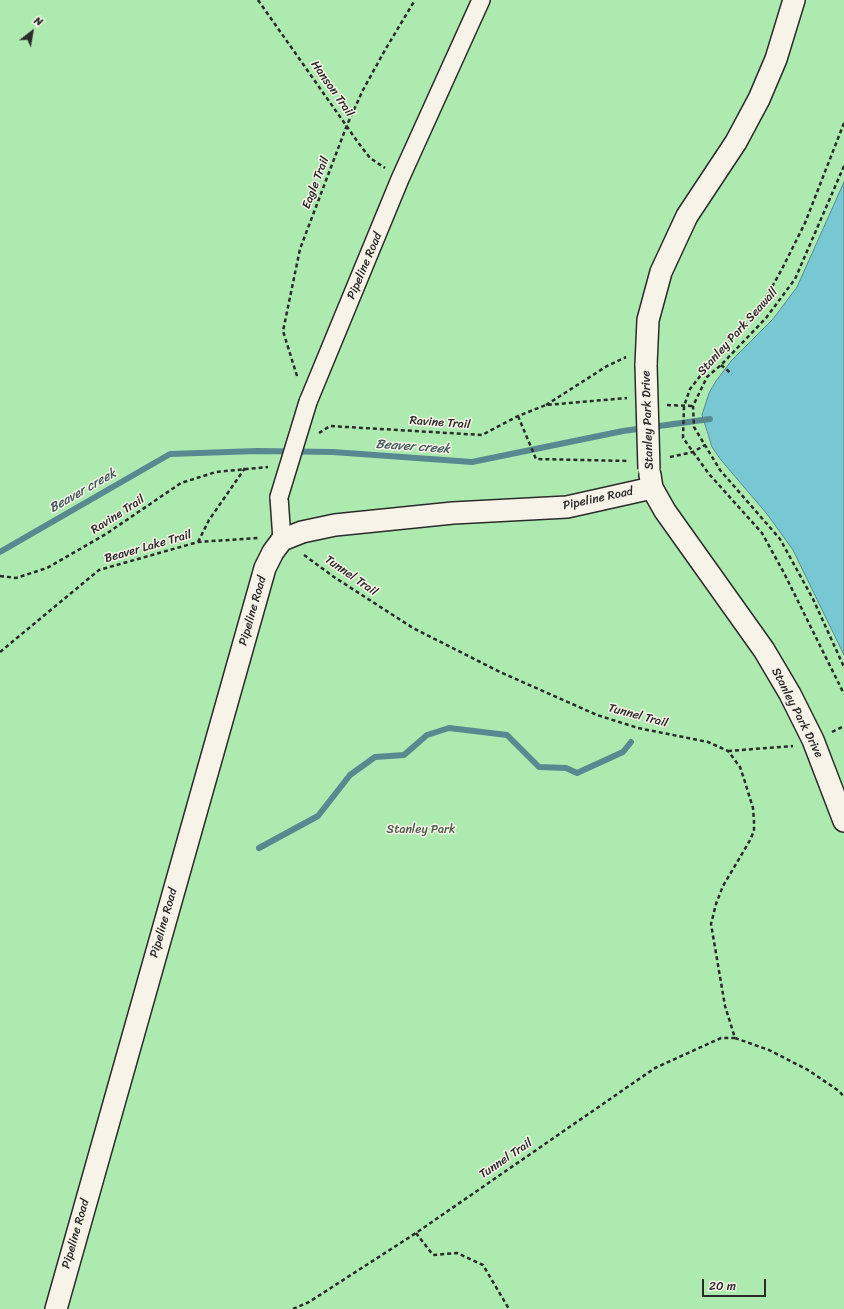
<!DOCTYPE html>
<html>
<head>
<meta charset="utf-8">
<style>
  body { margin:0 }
  #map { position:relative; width:844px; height:1309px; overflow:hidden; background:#eee6d3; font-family:Sriracha,sans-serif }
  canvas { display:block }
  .north { position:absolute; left:12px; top:12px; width:40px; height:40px; -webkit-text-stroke:3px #f7f3e8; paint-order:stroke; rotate:31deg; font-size:11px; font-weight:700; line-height:16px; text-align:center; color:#2b2b2b }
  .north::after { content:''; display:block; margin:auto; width:14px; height:18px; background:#2b2b2b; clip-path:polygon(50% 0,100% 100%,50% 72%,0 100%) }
  .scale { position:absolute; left:702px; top:1279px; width:64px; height:18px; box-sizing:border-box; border:2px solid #2b2b2b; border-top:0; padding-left:5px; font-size:12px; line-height:14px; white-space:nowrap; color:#2b2b2b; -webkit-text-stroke:3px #f7f3e8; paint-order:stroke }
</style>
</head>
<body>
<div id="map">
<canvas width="844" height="1309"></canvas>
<div class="north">N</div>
<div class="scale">20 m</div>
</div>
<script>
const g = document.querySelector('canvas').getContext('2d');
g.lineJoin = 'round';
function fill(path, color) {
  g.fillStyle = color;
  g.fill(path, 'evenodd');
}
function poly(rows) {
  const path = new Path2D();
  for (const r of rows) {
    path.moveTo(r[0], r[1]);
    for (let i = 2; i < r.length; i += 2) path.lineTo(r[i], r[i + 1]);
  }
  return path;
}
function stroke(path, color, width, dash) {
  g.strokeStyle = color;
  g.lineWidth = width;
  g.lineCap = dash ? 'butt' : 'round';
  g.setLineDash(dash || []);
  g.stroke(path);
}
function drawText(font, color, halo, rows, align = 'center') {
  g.font = font + ' Sriracha,sans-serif';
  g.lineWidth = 3;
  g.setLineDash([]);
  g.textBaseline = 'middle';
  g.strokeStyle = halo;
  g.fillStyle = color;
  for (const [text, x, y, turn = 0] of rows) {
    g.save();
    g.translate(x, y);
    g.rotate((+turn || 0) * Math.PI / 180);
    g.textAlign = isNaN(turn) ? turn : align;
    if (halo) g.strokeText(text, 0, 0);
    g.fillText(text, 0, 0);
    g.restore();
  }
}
fill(poly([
  [0,0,844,0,844,182,797,287,773,319,732,360,716,381,709,393,702,415,708,437,721,460,767,514,793,550,844,655,844,1309,0,1309]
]), '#adeab0');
const water = poly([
  [844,182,844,655,793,550,767,514,721,460,712,447,702,415,709,393,716,381,732,360,773,319,797,287,844,182]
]);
fill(water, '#78c8d3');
stroke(water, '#598990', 1);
stroke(poly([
  [0,552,170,454,257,451,333,452,472,462,623,431,710,419],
  [259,848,318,816,350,775,375,757,404,755,427,735,449,728,507,735,539,767,566,768,577,773,623,752,631,742]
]), '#598990', 6);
const minor = poly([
  [308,402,400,179,481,0],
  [279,497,282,540]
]);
const tertiary = poly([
  [646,365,648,320,661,272,687,216,736,142,759,99,776,59,794,0],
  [650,475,652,488,665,511,764,650,790,694,813,740,844,821],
  [56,1309,265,568,273,552,282,540,302,532,335,525,453,513,567,507,652,488]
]);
stroke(minor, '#2b2b2b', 20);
stroke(tertiary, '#2b2b2b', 24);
stroke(poly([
  [258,0,357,141,370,158,385,168],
  [844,123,805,223,782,269,759,310,718,353,690,389,684,406,683,438,709,474,762,533,784,573,844,694],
  [844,166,795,279,766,318,721,365,707,377,693,406,694,427,697,432,720,470,780,539,813,599,844,667],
  [721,365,732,374],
  [297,376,283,331,300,249,347,125,363,90,385,50,415,0],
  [546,405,607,366,626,357],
  [667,405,693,406],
  [518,416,536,459,629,461],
  [319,433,330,426,482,435,518,416,546,405,627,398],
  [670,457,693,452,705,445],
  [198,542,209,520,245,468],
  [304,555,334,577,413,628,500,672,597,715,638,728,708,742,728,751,740,767,744,779,753,808,754,821,754,831,749,842,723,886,716,904,711,924,725,1006,735,1038,769,1050,808,1070,839,1091,844,1097],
  [0,576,16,578,47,568,106,534,181,483,216,472,268,467],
  [0,652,99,570,198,542,258,538],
  [832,732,844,726],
  [728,751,793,746],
  [416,1233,433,1255,457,1253,483,1265,509,1309],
  [293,1309,309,1302,416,1233,655,1068,721,1038,735,1038]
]), '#2b2b2b', 2.5, [4, 3]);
stroke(minor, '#f7f3e8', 17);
stroke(tertiary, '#f7f3e8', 21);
const minorBridge = poly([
  [279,497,308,402]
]);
const tertiaryBridge = poly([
  [646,365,649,469]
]);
stroke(minorBridge, '#2b2b2b', 20, []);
stroke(tertiaryBridge, '#2b2b2b', 24, []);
stroke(minorBridge, '#f7f3e8', 17);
stroke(tertiaryBridge, '#f7f3e8', 21);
drawText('12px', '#2b2b2b', '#f7f3e8', [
  ["Hanson Trail",332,89,55],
  ["Eagle Trail",316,183,-69],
  ["Pipeline Road",365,266,-67],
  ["Stanley Park Seawall",738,332,-48],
  ["Stanley Park Drive",648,420,-92],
  ["Ravine Trail",440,423,4],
  ["Pipeline Road",598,499,-12],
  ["Ravine Trail",118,515,-33],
  ["Beaver Lake Trail",148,547,-16],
  ["Tunnel Trail",351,576,35],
  ["Pipeline Road",253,611,-74],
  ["Stanley Park Drive",797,713,63],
  ["Tunnel Trail",638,716,15],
  ["Pipeline Road",164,923,-74],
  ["Tunnel Trail",506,1159,-34],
  ["Pipeline Road",76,1234,-74]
]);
drawText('12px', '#4c5b4c', '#f7f3e8', [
  ["Stanley Park",421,830]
]);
drawText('italic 13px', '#425a5d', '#f7f3e8', [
  ["Beaver creek",413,447,4],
  ["Beaver creek",83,491,-30]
]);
</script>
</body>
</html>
